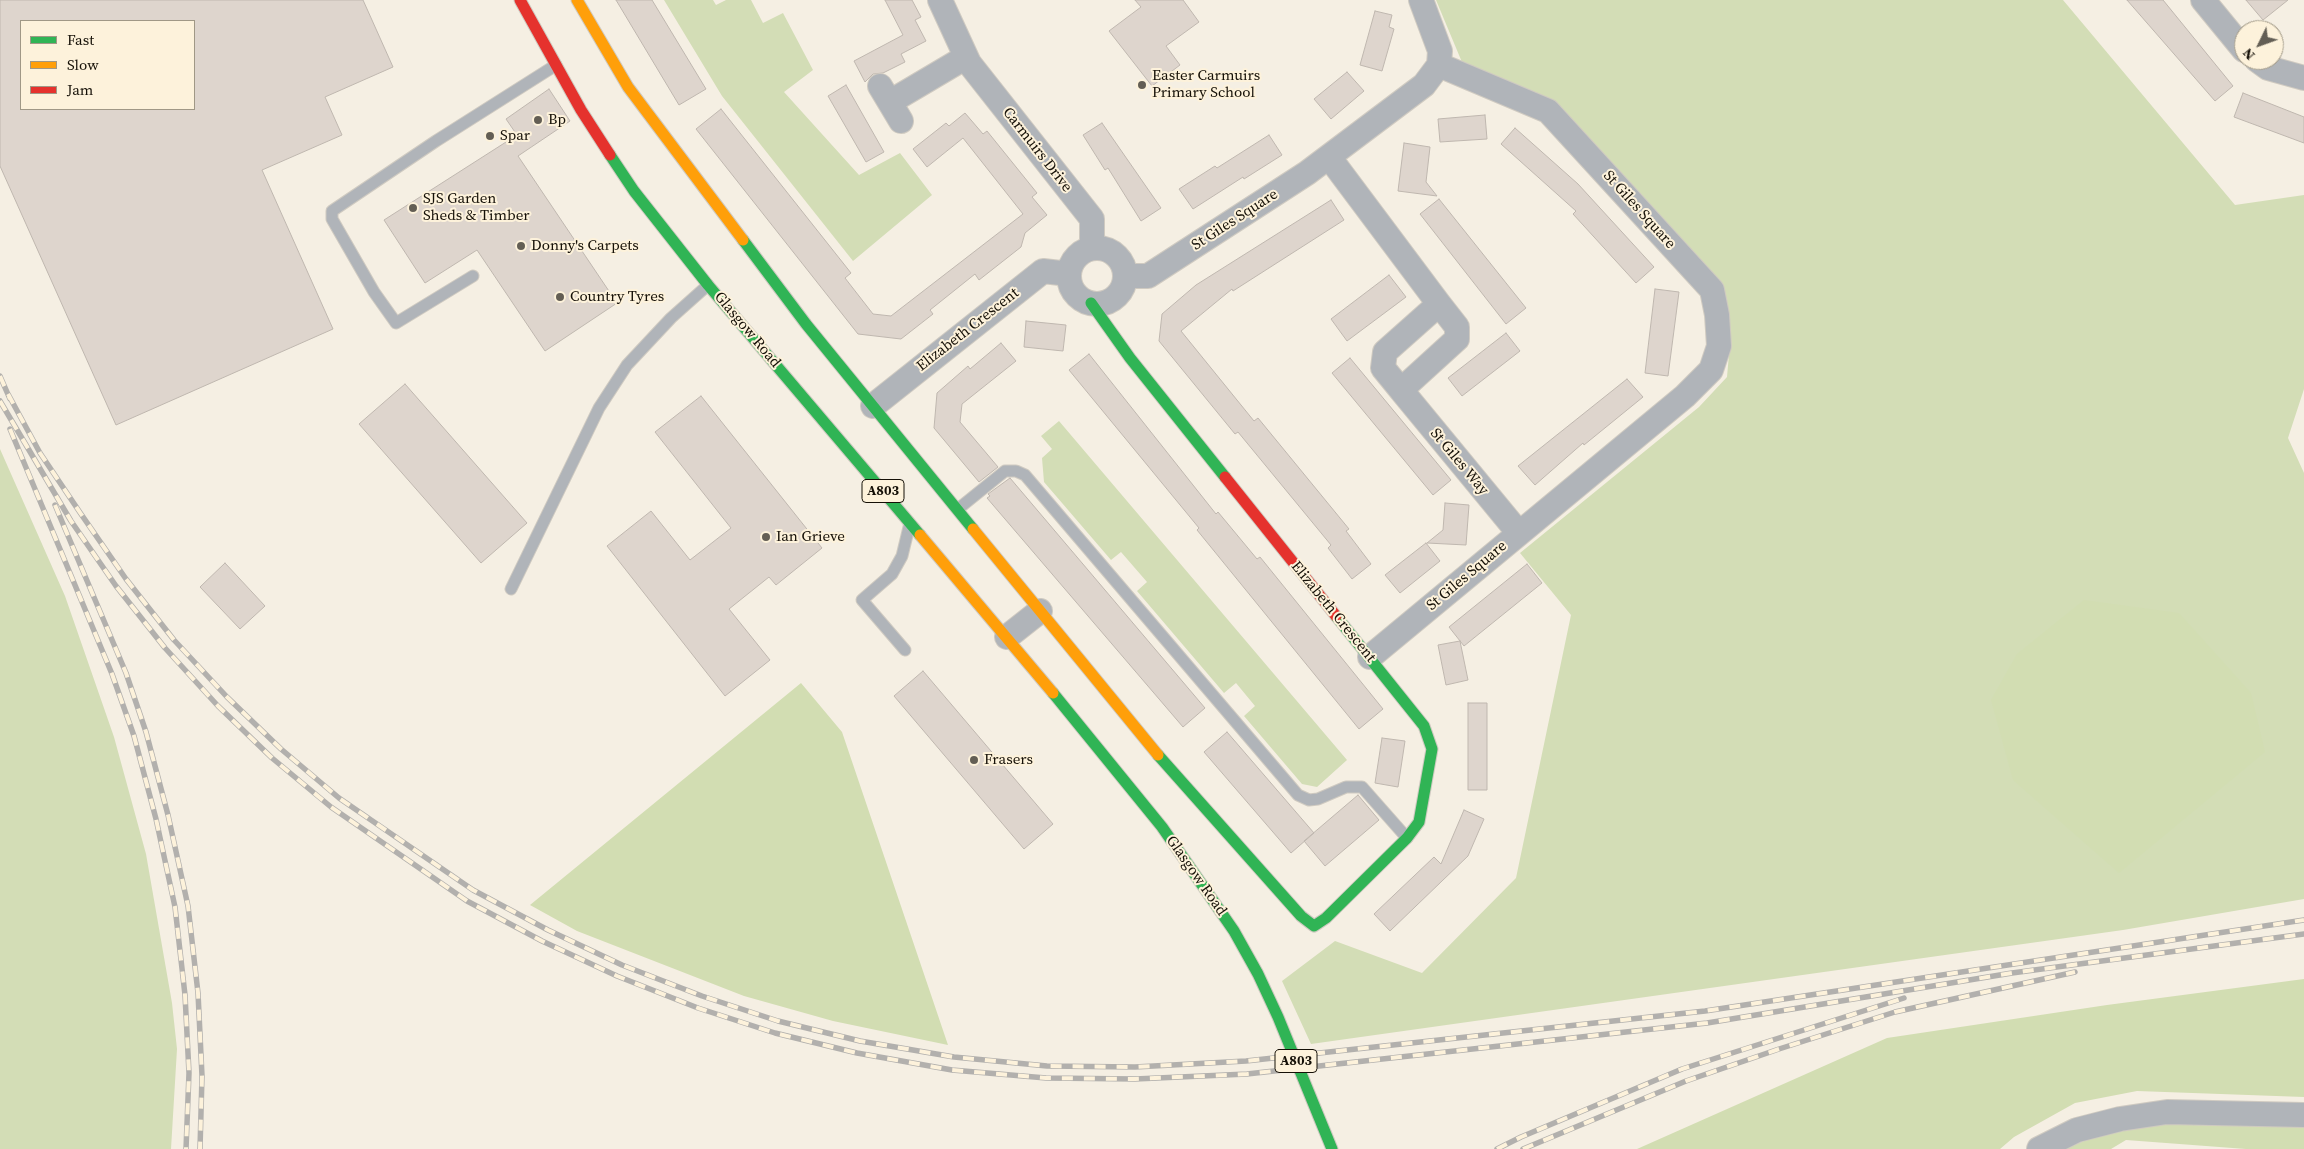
<!DOCTYPE html>
<html>
<head>
<meta charset="utf-8">
<style>
  body { margin:0 }
  #map { position:relative; width:2304px; height:1149px; overflow:hidden; background:#f5efe3; font-family:"Source Serif 4",serif }
  canvas { display:block }
  .legend { position:absolute; left:20px; top:20px; width:175px; height:90px; box-sizing:border-box; background:#fdf2db; border:1px solid #a09886; margin:0; padding:6px 9px; list-style:none; font-size:15px; color:#151007 }
  .legend li { display:flex; align-items:center; gap:10px; height:25px }
  .legend b { width:25px; border:1px solid #a09886 }
  .north { position:absolute; left:2234px; top:20px; width:50px; height:50px; box-sizing:border-box; background:#fdf2db; border:1px solid #a09886; border-radius:50%; rotate:228deg; font-size:14px; font-weight:700; line-height:20px; text-align:center; color:#151007 }
  .north::after { content:''; display:block; margin:auto; width:18px; height:22px; background:#635e54; clip-path:polygon(50% 0,100% 100%,50% 72%,0 100%) }
</style>
</head>
<body>
<div id="map">
<canvas width="2304" height="1149"></canvas>
<ul class="legend">
<li><b style="height:6px;background:#30b455"></b>Fast</li>
<li><b style="height:6px;background:#ff9f0a"></b>Slow</li>
<li><b style="height:6px;background:#e5322d"></b>Jam</li>
</ul>
<div class="north">N</div>
</div>
<script>
const g = document.querySelector('canvas').getContext('2d');
g.lineJoin = 'round';
function fill(path, color) {
  g.fillStyle = color;
  g.fill(path, 'evenodd');
}
function poly(rows) {
  const path = new Path2D();
  for (const r of rows) {
    if (r.length === 3) {
      path.moveTo(r[0] + r[2], r[1]);
      path.arc(r[0], r[1], r[2], 0, 2 * Math.PI);
      continue;
    }
    path.moveTo(r[0], r[1]);
    for (let i = 2; i < r.length; i += 2) path.lineTo(r[i], r[i + 1]);
  }
  return path;
}
function stroke(path, color, width, dash) {
  g.strokeStyle = color;
  g.lineWidth = width;
  g.lineCap = dash ? 'butt' : 'round';
  g.setLineDash(dash || []);
  g.stroke(path);
}
function drawText(font, color, halo, rows, align = 'center') {
  g.font = font + ' "Source Serif 4",serif';
  g.lineWidth = 4;
  g.setLineDash([]);
  g.textBaseline = 'middle';
  g.strokeStyle = halo;
  g.fillStyle = color;
  for (const [text, x, y, turn = 0] of rows) {
    g.save();
    g.translate(x, y);
    g.rotate((+turn || 0) * Math.PI / 180);
    g.textAlign = isNaN(turn) ? turn : align;
    if (halo) g.strokeText(text, 0, 0);
    g.fillText(text, 0, 0);
    g.restore();
  }
}
fill(poly([
  [664,0,713,0,716,5,726,0,751,0,763,23,783,13,813,70,784,92,859,175,900,153,932,195,853,261,722,96],
  [1436,0,2063,0,2235,205,2304,195,2304,389,2288,438,2304,473,2304,899,2123,930,1311,1044,1282,981,1335,941,1422,973,1516,878,1571,615,1520,553,1699,407,1727,377,1730,343,1724,294,1552,102,1464,67],
  [1059,421,1347,760,1317,787,1302,784,1244,716,1255,706,1236,683,1224,693,1137,591,1147,582,1121,552,1111,560,1044,482,1042,458,1052,449,1041,436],
  [0,449,65,596,114,737,146,854,172,1003,177,1049,171,1149,0,1149]
]), '#d3ddb6');
fill(poly([
  [2084,600,2179,613,2251,693,2265,752,2119,873,2013,780,1991,700,2017,654],
  [801,683,842,732,948,1045,833,1021,744,996,577,931,530,905],
  [2304,979,2304,1097,2137,1091,2075,1103,2014,1137,2000,1149,1637,1149,1887,1038,2107,1005],
  [2138,1124,2304,1127,2304,1149,2246,1149,2126,1140,2111,1149,2067,1149,2090,1138]
]), '#d2ddb2');
const building = poly([
  [0,0,363,0,393,67,325,97,342,135,262,170,333,329,116,425,0,166,0,0],
  [21,21,194,21,194,109,21,109,21,21],
  [616,0,652,0,706,89,679,105,616,0],
  [885,0,912,0,921,17,915,20,926,41,901,54,905,62,883,73,873,74,865,82,854,61,903,35,885,0],
  [1135,0,1183,0,1199,22,1166,46,1180,65,1152,86,1109,31,1141,7,1135,0],
  [2127,0,2163,0,2233,86,2215,101,2127,0],
  [2246,0,2288,0,2263,20,2246,0],
  [1375,11,1392,15,1389,27,1394,29,1382,71,1360,65,1375,11],
  [1347,72,1364,91,1331,119,1314,99,1347,72],
  [846,85,884,152,866,162,828,96,846,85],
  [549,89,570,121,518,156,617,303,545,351,477,250,425,283,384,220,517,135,506,119,549,89],
  [2243,93,2304,117,2304,143,2234,117,2243,93],
  [721,109,851,273,845,278,873,314,891,316,1023,214,963,138,927,167,913,149,946,123,949,126,965,113,983,134,987,131,1037,193,1032,197,1047,215,1025,233,1021,247,979,280,975,274,930,310,933,314,901,339,858,334,696,129,721,109],
  [1485,115,1487,139,1440,142,1438,119,1485,115],
  [1102,123,1161,208,1141,221,1108,168,1105,170,1083,135,1102,123],
  [1515,128,1578,184,1654,267,1636,283,1573,214,1576,211,1501,144,1515,128],
  [1269,135,1282,155,1244,179,1243,177,1193,209,1179,189,1215,166,1217,168,1269,135],
  [1404,143,1430,147,1426,182,1437,196,1398,191,1404,143],
  [1439,199,1526,308,1506,324,1420,214,1439,199],
  [1331,200,1344,220,1233,291,1232,289,1181,331,1254,421,1258,418,1349,529,1346,531,1371,564,1352,579,1328,548,1331,545,1238,432,1235,434,1159,341,1162,314,1196,285,1331,200],
  [1389,275,1406,297,1347,341,1331,319,1389,275],
  [1655,289,1679,292,1668,376,1645,373,1655,289],
  [1026,321,1066,325,1063,351,1024,347,1026,321],
  [1506,333,1520,351,1462,396,1448,378,1506,333],
  [1001,343,1016,361,962,404,960,422,998,467,979,482,934,428,937,393,968,366,970,369,1001,343],
  [1089,354,1216,514,1218,512,1257,559,1260,557,1383,709,1359,729,1197,530,1199,528,1069,370,1089,354],
  [1350,358,1451,480,1433,495,1332,373,1350,358],
  [1627,379,1643,397,1584,445,1583,443,1535,485,1518,466,1627,379],
  [405,384,527,523,481,563,359,424,405,384],
  [701,396,822,548,776,585,769,577,729,609,770,660,725,696,607,546,651,511,690,560,731,528,655,432,701,396],
  [1010,478,1205,708,1183,727,987,498,990,496,988,494,1010,478],
  [1445,503,1469,505,1466,545,1427,543,1443,530,1445,503],
  [1426,543,1440,561,1400,593,1385,575,1426,543],
  [225,563,265,606,240,629,200,587,225,563],
  [1527,564,1542,583,1464,646,1449,627,1527,564],
  [1460,641,1468,680,1446,685,1438,645,1460,641],
  [923,671,1053,824,1024,849,894,696,923,671],
  [1468,703,1487,703,1487,790,1468,790,1468,703],
  [1227,732,1314,833,1291,853,1204,752,1227,732],
  [1382,738,1405,741,1398,787,1375,783,1382,738],
  [1358,795,1379,820,1325,866,1304,841,1358,795],
  [1464,810,1484,819,1468,856,1390,931,1374,914,1434,857,1441,864,1464,810]
]);
fill(building, '#ded5cd');
stroke(building, '#bfb7af', 1);
const lane = poly([
  [473,276,396,323,374,292,332,219,332,211,436,141,556,65],
  [958,509,1005,471,1016,471,1025,475,1298,795,1309,800,1318,799,1346,787,1362,787,1407,838],
  [511,589,599,408,627,365,671,318,708,285],
  [905,650,862,600,892,574,902,556,909,527]
]);
const street = poly([
  [940,0,969,63,1092,219,1092,248],
  [1421,0,1440,51,1439,65],
  [2203,0,2244,50],
  [2257,60,2268,68,2304,78],
  [880,86,901,121],
  [890,102,966,57],
  [1329,157,1439,304],
  [1097,276,28],
  [1125,276,1148,276,1307,173,1424,85,1439,65],
  [1439,304,1457,327,1457,339,1401,390,1383,368,1385,352,1439,304],
  [1401,390,1518,532],
  [873,406,1043,271,1069,274],
  [1007,637,1040,611],
  [1370,657,1685,396,1711,370,1719,346,1717,315,1712,290,1548,111,1439,65],
  [2039,1149,2077,1130,2120,1119,2167,1112,2304,1115]
]);
const fast = poly([
  [610,155,634,191,708,285,920,535],
  [743,240,806,324,973,529],
  [1091,303,1130,358,1225,477],
  [1053,693,1162,827,1234,931,1258,974,1278,1017,1332,1149],
  [1158,755,1301,916,1314,926,1326,918,1407,838,1419,822,1432,749,1424,726,1336,616]
]);
const slow = poly([
  [577,0,628,87,743,240],
  [973,529,1158,755],
  [920,535,1053,693]
]);
const jam = poly([
  [520,0,581,110,610,155],
  [1225,477,1336,616]
]);
stroke(lane, '#cfcac1', 13);
stroke(street, '#cfcac1', 26);
stroke(fast, '#cfcac1', 13);
stroke(slow, '#cfcac1', 13);
stroke(jam, '#cfcac1', 13);
stroke(lane, '#b0b4b9', 11);
stroke(street, '#b0b4b9', 24);
stroke(fast, '#30b455', 11);
stroke(slow, '#ff9f0a', 11);
stroke(jam, '#e5322d', 11);
const rail = poly([
  [0,376,10,399],
  [8,394,40,453,81,514,126,579,174,640,227,697,281,749,339,798,473,890,548,930,622,965,702,996,778,1021,860,1041,954,1057,1047,1066,1135,1067,1246,1061,1705,1011,2304,920],
  [0,401,71,521,116,586,165,648,218,706,272,758,331,807,467,901,542,941,617,976,698,1008,775,1033,857,1053,952,1070,1046,1078,1135,1079,1247,1074,1707,1023,2012,973,2304,934],
  [10,429,112,674,134,736,156,819,175,907,185,995,189,1073,186,1149],
  [55,505,126,673,146,732,168,815,188,906,198,993,202,1076,200,1149],
  [1497,1149,1521,1137,1682,1069,1904,998],
  [1523,1149,1686,1081,1779,1049,1895,1012,2075,972]
]);
stroke(rail, '#b2b0ad', 5.5);
stroke(rail, '#fdf2db', 4, [11]);
for (const [x, y, r, color] of [
  [1142,85,5,"#635e54"],
  [538,120,5,"#635e54"],
  [490,136,5,"#635e54"],
  [413,208,5,"#635e54"],
  [521,246,5,"#635e54"],
  [560,297,5,"#635e54"],
  [766,537,5,"#635e54"],
  [974,760,5,"#635e54"]
]) {
  const dot = new Path2D();
  dot.arc(x, y, r, 0, 2 * Math.PI);
  g.fillStyle = color;
  g.fill(dot);
  stroke(dot, '#fdf2db', 2);
}
for (const [x, y, w] of [
  [883,491,42],
  [1296,1061,42]
]) {
  const box = new Path2D();
  box.roundRect(x - w / 2, y - 11.5, w, 23, 4);
  g.fillStyle = '#fdf2db';
  g.fill(box);
  stroke(box, '#151007', 1);
}
drawText('bold 14px', '#151007', null, [
  ["A803",883,491],
  ["A803",1296,1061]
]);
drawText('15px', '#151007', '#fdf2db', [
  ["Easter Carmuirs",1152,76],
  ["Primary School",1152,93],
  ["Bp",548,120],
  ["Spar",500,136],
  ["SJS Garden",423,199],
  ["Sheds & Timber",423,216],
  ["Donny's Carpets",531,246],
  ["Country Tyres",570,297],
  ["Ian Grieve",776,537],
  ["Frasers",984,760]
], 'left');
drawText('15px', '#151007', '#fdf2db', [
  ["Carmuirs Drive",1037,150,52],
  ["St Giles Square",1639,210,48],
  ["St Giles Square",1235,220,-33],
  ["Glasgow Road",747,330,50],
  ["Elizabeth Crescent",968,330,-38],
  ["St Giles Way",1459,462,50],
  ["St Giles Square",1467,576,-40],
  ["Elizabeth Crescent",1333,612,51],
  ["Glasgow Road",1196,876,55]
]);
</script>
</body>
</html>
